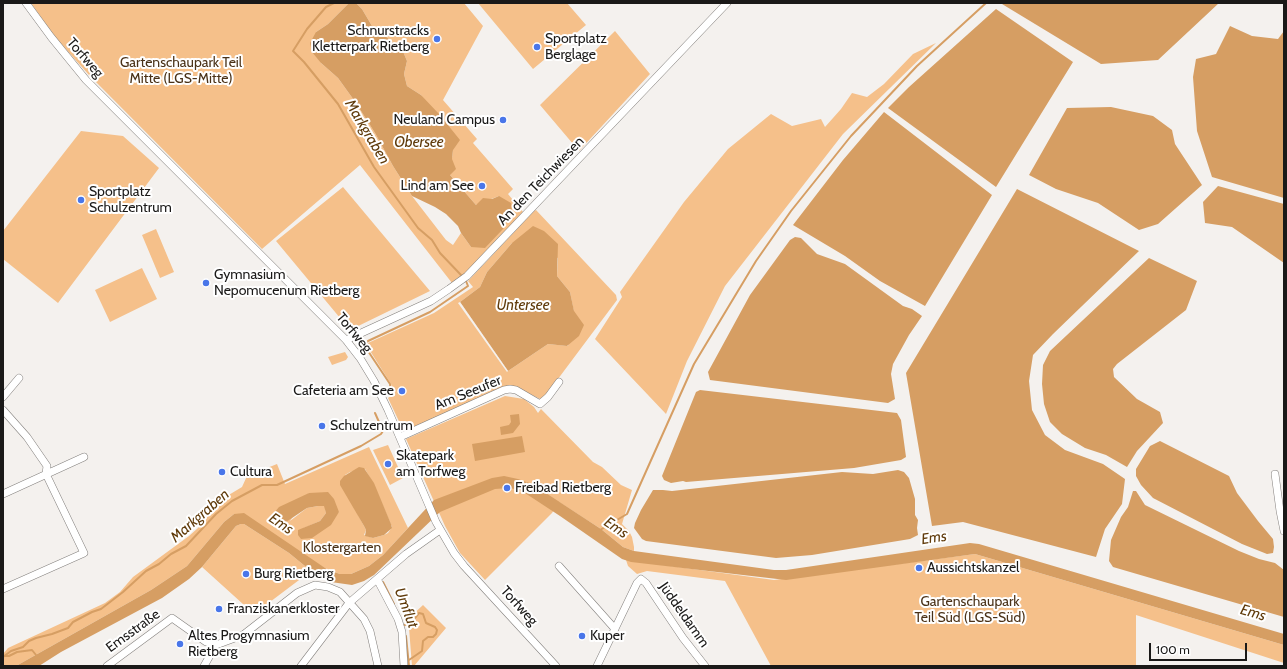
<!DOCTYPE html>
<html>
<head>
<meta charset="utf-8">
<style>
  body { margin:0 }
  #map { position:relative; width:1287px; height:669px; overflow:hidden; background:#f4f1ee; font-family:Cabin,sans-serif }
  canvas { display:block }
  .frame { position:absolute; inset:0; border:4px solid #1a1918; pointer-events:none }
  .scale { position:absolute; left:1149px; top:643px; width:98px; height:18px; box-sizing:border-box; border:2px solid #1a1918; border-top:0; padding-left:5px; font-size:12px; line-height:14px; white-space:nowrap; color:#1a1918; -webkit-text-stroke:3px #fff; paint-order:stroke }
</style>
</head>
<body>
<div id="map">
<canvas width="1287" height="669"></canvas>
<div class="frame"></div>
<div class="scale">100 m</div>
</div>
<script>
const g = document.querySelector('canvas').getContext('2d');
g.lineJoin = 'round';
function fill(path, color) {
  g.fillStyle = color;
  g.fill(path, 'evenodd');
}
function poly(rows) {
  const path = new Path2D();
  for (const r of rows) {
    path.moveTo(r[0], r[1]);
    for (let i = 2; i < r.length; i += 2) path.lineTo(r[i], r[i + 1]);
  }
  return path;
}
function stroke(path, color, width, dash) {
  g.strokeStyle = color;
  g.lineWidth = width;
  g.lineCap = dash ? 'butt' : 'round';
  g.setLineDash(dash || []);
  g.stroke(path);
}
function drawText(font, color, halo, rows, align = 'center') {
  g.font = font + ' Cabin,sans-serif';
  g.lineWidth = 4;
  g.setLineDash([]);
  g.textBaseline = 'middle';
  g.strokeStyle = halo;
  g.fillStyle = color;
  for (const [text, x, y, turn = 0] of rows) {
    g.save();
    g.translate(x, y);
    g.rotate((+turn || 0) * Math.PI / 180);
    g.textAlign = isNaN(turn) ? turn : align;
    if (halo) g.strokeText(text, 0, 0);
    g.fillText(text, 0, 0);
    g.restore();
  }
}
fill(poly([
  [31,3,349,3,328,24,316,32,321,63,338,78,356,103,375,133,393,166,412,196,446,240,453,245,461,233,471,247,499,196,476,205,450,175,453,150,421,95,407,86,404,74,407,61,402,49,372,26,362,9,356,3,464,3,483,26,443,100,477,139,473,143,513,189,508,194,523,212,467,272,452,283,360,165,262,249,89,75,54,36],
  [478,3,567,3,586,25,533,69],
  [615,31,650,74,579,151,540,105],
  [936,43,843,134,725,286,687,361,666,414,595,339,622,297,620,292,684,202,728,149,771,114,792,126,821,119,825,127,841,109,852,93,867,97,884,84,913,54],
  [81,131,123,136,159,168,58,303,3,259,3,231],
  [343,187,430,291,350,330,276,241],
  [536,210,616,295,617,300,546,395,540,399,516,387,509,385,404,432,388,398,394,393,391,384,367,346,368,343,434,313,473,287,468,281,534,211],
  [512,243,558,258,557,276,570,292,574,312,568,346,548,344,508,371,460,302,480,287,487,272],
  [156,229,174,272,160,278,142,235],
  [142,268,157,299,110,322,95,290],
  [345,352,348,357,346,360,332,365,328,357],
  [505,396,524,399,534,407,538,413,541,409,593,462,602,467,621,485,632,490,622,524,629,531,632,537,634,547,634,551,623,547,601,529,559,502,552,513,485,580,460,553,445,526,406,439],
  [388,445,403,478,390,485,373,450],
  [369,447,408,528,383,555,369,566,351,574,340,574,328,570,234,514,224,522,187,566,151,590,16,666,3,666,3,654,8,648,105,603,120,592,133,577,189,536,198,528,222,499,242,487,247,476,277,464,285,484],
  [365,469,374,485,392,527,388,533,384,535,373,538,364,535,366,530,364,526,358,515,345,475,350,472],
  [309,493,339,512,298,535,304,528,320,521,326,513,325,506,318,506,307,508,290,521],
  [241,524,244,524,289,553,311,571,254,614,202,567,236,526],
  [975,554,1284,645,1284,663,1136,615,1136,666,771,666,725,581,647,571,637,574,628,566,626,560,774,580],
  [423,605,446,628,414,666,412,666,409,628,406,621]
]), '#f5c08a');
fill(poly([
  [349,3,356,3,362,9,372,26,402,49,407,61,404,74,407,86,421,95,439,114,460,140,453,150,452,159,456,169,450,175,476,205,483,198,492,199,499,196,511,203,512,212,503,229,485,248,471,247,461,233,458,226,446,214,435,207,412,196,393,166,375,133,356,103,338,78,321,63,312,52,310,43,316,32,328,24],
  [1003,3,1219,3,1158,60,1101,64,1002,4],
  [996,9,1073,62,996,187,888,108,909,87],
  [1230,26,1252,36,1278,39,1284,31,1284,198,1212,177,1197,131,1193,77,1196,59,1216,54],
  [1111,107,1153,116,1172,130,1175,144,1202,185,1158,224,1139,230,1098,203,1056,189,1029,175,1067,108],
  [884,112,992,195,925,306,880,281,845,256,793,225,843,160],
  [1218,186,1284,204,1284,263,1232,227,1205,223,1203,202],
  [1017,189,1139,251,1053,334,1033,355,1029,381,1032,410,1045,435,1065,450,1103,464,1125,479,1122,504,1105,529,1096,557,963,522,932,526,906,373],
  [533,226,544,231,558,244,557,276,570,292,574,311,584,325,579,336,567,346,548,344,508,371,460,302,480,287,487,272,512,243],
  [795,237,801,238,817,254,845,264,903,306,912,309,922,316,909,335,893,364,891,374,895,399,888,403,710,380,708,372,750,295,790,240],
  [1149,258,1197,281,1186,310,1117,364,1113,369,1114,377,1137,399,1160,412,1163,423,1137,451,1127,467,1106,455,1085,448,1062,434,1050,422,1044,404,1042,384,1043,365,1050,351],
  [700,390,897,413,901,420,906,457,901,460,854,468,686,482,683,481,671,483,664,480,662,476,664,471,696,392],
  [519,414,520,424,513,433,501,435,500,427,509,425,511,422,510,415],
  [522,436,525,452,475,461,472,444],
  [1160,441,1229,476,1237,493,1258,521,1273,539,1274,547,1273,553,1267,554,1242,544,1153,498,1141,485,1136,476,1136,469,1150,446],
  [359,467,364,468,374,483,391,524,392,528,384,535,373,538,365,536,366,530,364,526,340,485,340,481,344,476],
  [898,470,904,472,909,478,915,499,915,515,918,520,917,528,918,535,910,539,812,555,776,558,646,541,642,539,634,528,635,523,641,510,653,490,663,490,672,491,842,472,873,474],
  [504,476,518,479,532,484,601,529,623,547,634,551,774,570,786,570,970,543,979,544,1284,634,1284,645,975,554,786,580,631,562,622,559,560,516,528,495,520,490,509,488,495,489,440,512,374,575,364,581,352,585,331,582,311,571,289,553,244,524,241,524,236,526,202,567,189,579,162,598,61,652,39,666,16,666,151,590,187,566,224,522,234,514,244,513,328,570,340,574,351,574,369,566,383,555,434,500,492,478],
  [1133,491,1136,491,1145,505,1239,551,1259,559,1275,563,1284,570,1284,617,1113,567,1109,561,1111,540,1121,517,1128,507],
  [328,492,334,499,339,512,331,525,312,538,301,539,298,535,298,530,320,521,326,513,324,506,318,506,307,508,283,524,276,519,274,513,279,507,309,493]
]), '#d69e63');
fill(poly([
  [460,302,508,371,507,372,458,303]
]), '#f4f1ee');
stroke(poly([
  [334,3,326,7,307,29,293,51,304,62,338,104,374,167,418,228,432,240,440,253,461,275],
  [391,394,390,384,366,348,365,344,368,341,430,312,468,286,466,281],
  [600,530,627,514,694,364,756,261,791,211,851,136,917,66,986,3],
  [383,582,394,604],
  [404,625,410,624,419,613,423,614,426,623,435,627,437,630,436,634,433,637,428,637,423,641,422,651,409,660],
  [406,636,409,666],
  [4,656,9,656,17,652,32,650,36,655],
  [3,657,11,651,23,647,29,641,36,638,52,634,68,628,73,622,92,612,101,609,123,592,146,571,159,564,171,554,186,546,216,514,232,501,262,485,277,485,361,446,381,434,383,431,375,413]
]), '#d69e63', 2);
const minor = poly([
  [26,3,51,37,86,80,346,340,360,358,374,381,388,410,436,522,454,553,464,566,556,666],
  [346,340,431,301,449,289,467,276,727,3],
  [3,397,19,378],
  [3,410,27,437,47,466,46,474,84,553,3,589],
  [400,437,504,390,510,389,516,390,540,404,548,397,559,382],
  [1275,474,1280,511,1284,531],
  [3,494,84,457],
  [559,566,615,629],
  [377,579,398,619,402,632,404,666],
  [107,666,172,618,206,642,216,645],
  [204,666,216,645,243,635,297,593,315,585,328,587,340,592,364,619,370,631,378,666],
  [301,666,349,603,406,554,440,530],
  [597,666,637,583,641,579,646,583,683,638,705,666]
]);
stroke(minor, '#827f7c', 8);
stroke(minor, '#fff', 7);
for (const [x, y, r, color] of [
  [437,39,4,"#4976e9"],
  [537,47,4,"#4976e9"],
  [503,120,4,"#4976e9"],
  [482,186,4,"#4976e9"],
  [81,200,4,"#4976e9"],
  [206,283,4,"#4976e9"],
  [402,391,4,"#4976e9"],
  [322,426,4,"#4976e9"],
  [388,464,4,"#4976e9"],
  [222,472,4,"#4976e9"],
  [507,488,4,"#4976e9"],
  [919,568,4,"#4976e9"],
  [246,574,4,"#4976e9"],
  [219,609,4,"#4976e9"],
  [582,636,4,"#4976e9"],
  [180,644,4,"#4976e9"]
]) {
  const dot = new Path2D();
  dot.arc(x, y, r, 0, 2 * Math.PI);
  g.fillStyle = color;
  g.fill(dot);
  stroke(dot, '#fff', 1.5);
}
drawText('14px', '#1a1918', '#fff', [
  ["Schnurstracks",429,31,"right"],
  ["Kletterpark Rietberg",429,47,"right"],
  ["Sportplatz",545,39],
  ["Berglage",545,55],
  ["Neuland Campus",495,120,"right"],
  ["Lind am See",474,186,"right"],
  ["Sportplatz",89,192],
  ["Schulzentrum",89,208],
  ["Gymnasium",214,275],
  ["Nepomucenum Rietberg",214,291],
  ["Cafeteria am See",394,391,"right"],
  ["Schulzentrum",330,426],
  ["Skatepark",396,456],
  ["am Torfweg",396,472],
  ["Cultura",230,472],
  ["Freibad Rietberg",515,488],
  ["Aussichtskanzel",927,568],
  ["Burg Rietberg",254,574],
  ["Franziskanerkloster",227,609],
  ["Altes Progymnasium",188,636],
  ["Rietberg",188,652],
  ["Kuper",590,636]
], 'left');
drawText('14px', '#1a1918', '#fff', [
  ["Torfweg",85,58,49],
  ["An den Teichwiesen",541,181,-46],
  ["Torfweg",354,333,50],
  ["Am Seeufer",468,393,-22],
  ["Torfweg",519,606,48],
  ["Jüddeldamm",684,615,55],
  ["Emsstraße",133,631,-36]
]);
drawText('14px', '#4a3218', '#fff', [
  ["Gartenschaupark Teil",181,63],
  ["Mitte (LGS-Mitte)",181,79],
  ["Klostergarten",342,548],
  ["Gartenschaupark",970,602],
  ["Teil Süd (LGS-Süd)",970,618]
]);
drawText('italic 15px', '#603b0b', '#fff', [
  ["Markgraben",367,132,59],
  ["Obersee",419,143],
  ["Untersee",523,306],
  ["Markgraben",200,516,-41],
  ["Ems",281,524,34],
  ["Ems",616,528,34],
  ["Ems",934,538,-8],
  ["Umflut",406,608,69],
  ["Ems",1253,613,16]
]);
</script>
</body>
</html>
